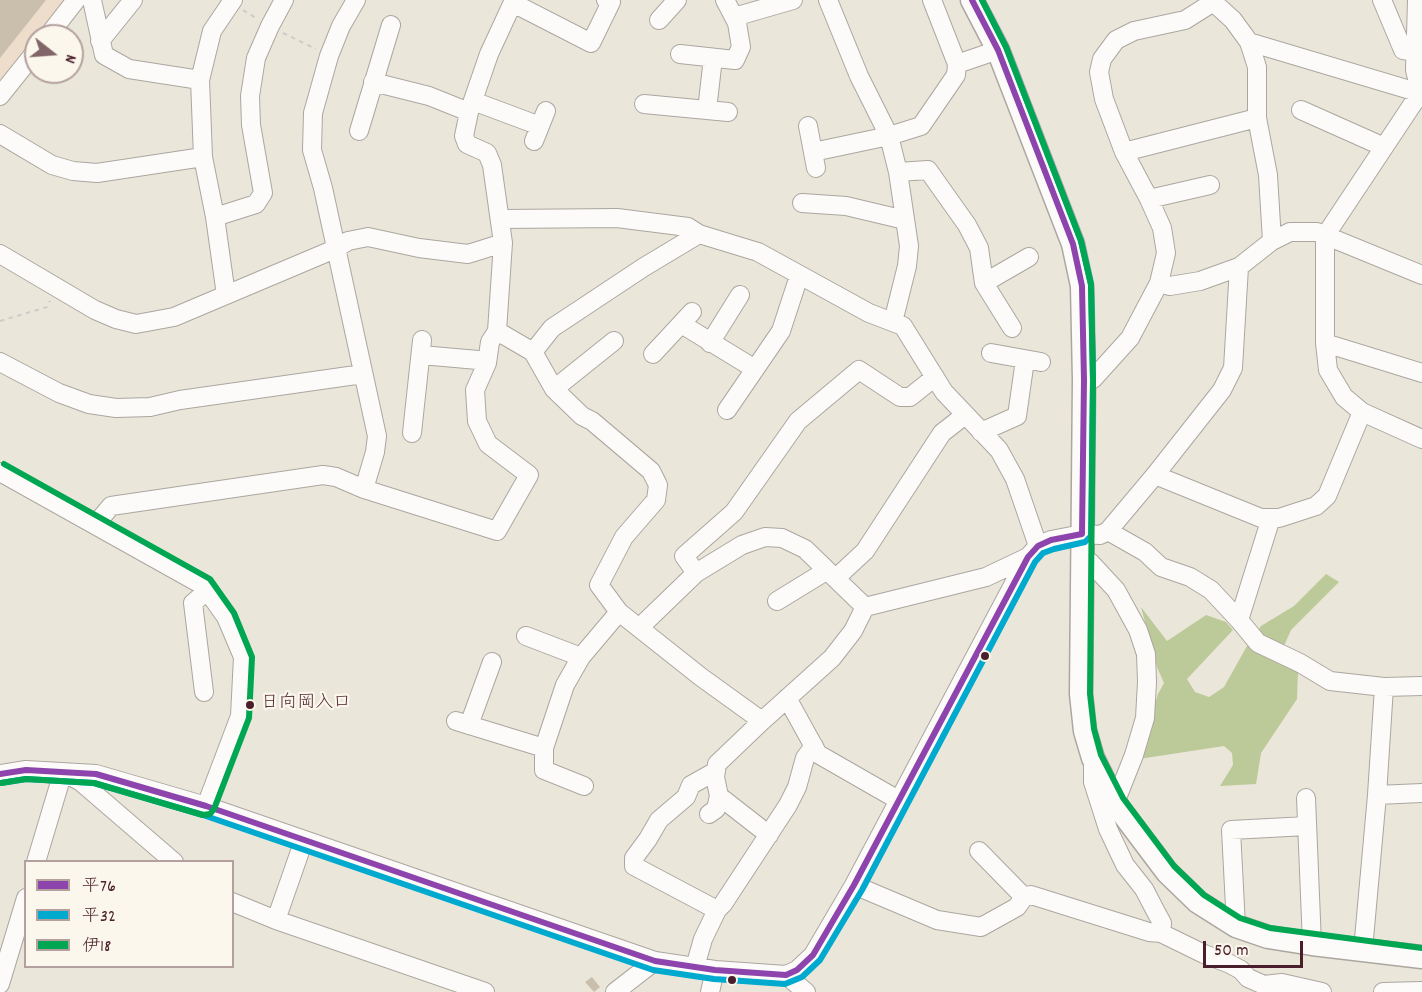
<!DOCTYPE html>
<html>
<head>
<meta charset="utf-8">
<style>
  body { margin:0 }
  #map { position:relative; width:1422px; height:992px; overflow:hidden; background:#eae7da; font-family:Dekko,"Klee One",sans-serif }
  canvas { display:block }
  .legend { position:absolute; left:24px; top:860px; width:210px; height:108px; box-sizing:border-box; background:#fbf7ec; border:2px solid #b4a19f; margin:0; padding:8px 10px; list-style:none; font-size:18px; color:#4a1f2b }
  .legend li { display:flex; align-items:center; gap:12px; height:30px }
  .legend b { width:30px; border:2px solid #b4a19f }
  .north { position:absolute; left:24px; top:24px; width:60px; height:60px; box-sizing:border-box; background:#fbf7ec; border:2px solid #b4a19f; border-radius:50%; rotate:107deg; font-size:16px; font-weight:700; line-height:24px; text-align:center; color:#4a1f2b }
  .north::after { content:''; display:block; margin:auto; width:21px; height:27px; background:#826568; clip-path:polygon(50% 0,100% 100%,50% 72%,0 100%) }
  .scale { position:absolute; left:1203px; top:941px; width:100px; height:27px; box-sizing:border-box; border:3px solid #4a1f2b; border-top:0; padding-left:8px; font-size:18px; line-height:21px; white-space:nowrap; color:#4a1f2b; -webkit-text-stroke:4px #fbf7ec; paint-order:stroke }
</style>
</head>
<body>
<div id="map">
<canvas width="1422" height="992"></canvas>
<ul class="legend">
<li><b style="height:8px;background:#8e44ad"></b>平76</li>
<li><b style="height:8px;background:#00a9ce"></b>平32</li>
<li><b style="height:8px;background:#00a651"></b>伊18</li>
</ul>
<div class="north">N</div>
<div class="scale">50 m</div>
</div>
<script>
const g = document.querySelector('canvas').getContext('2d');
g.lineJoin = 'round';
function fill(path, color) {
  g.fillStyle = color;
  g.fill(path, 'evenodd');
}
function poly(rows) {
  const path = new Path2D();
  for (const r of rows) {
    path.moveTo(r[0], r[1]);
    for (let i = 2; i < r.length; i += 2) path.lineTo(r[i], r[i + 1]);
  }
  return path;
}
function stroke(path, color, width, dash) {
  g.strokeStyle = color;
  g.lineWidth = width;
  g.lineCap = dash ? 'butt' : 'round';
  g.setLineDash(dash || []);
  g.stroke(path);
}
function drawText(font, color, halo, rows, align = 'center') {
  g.font = font + ' Dekko,"Klee One",sans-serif';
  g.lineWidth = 4.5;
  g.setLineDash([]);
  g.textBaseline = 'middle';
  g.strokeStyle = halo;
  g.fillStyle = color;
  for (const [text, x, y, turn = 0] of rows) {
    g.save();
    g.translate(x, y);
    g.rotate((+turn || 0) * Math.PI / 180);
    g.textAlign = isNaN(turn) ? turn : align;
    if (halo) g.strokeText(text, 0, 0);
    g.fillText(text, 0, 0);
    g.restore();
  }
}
fill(poly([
  [0,0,69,0,40,36,36,36,36,41,0,86]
]), '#eeddca');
fill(poly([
  [1326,574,1339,582,1291,630,1284,646,1298,672,1297,699,1261,753,1256,784,1220,786,1233,765,1232,753,1224,746,1139,759,1158,694,1164,683,1157,667,1141,607,1167,641,1206,615,1226,622,1233,630,1187,679,1195,692,1209,697,1224,687,1247,646,1261,626,1294,606]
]), '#bcc999');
fill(poly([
  [0,0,46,0,0,58],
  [592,977,600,987,594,992,585,982]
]), '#cabfad');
const minor = poly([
  [92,0,104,55,129,69,200,80],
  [356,0,341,26,329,56,313,113,312,150,323,188,377,436,375,452,364,489],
  [828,0,859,76,889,136,898,172,909,246,907,266,893,322],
  [1211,0,1233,20,1249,42,1257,67,1257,118,1268,175,1272,241],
  [1382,0,1403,50,1416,52],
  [1417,0,1415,70,1422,98],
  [513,3,591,43,611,2,606,0],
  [734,17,793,0],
  [659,20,677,0],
  [48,36,76,0],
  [100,41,133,0],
  [1249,42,1420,93,1325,236,1325,343,1328,370,1344,397,1362,412,1422,439],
  [680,54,735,60,741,47,737,23,725,0],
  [957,64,998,50],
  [373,82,429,96,469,112],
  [0,96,36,51],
  [473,101,540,126],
  [644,104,728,112],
  [707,110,713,58],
  [1301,110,1384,147],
  [808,126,816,168],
  [359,131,391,25],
  [0,134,52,165,73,171,97,173,203,157],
  [534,141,546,111],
  [813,152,889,136,921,126,956,75,957,64,932,0],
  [1124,152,1257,118],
  [898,172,928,170,967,225,979,248,984,283,1012,328],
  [1149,199,1210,185],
  [802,203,846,206,905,220],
  [215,217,256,204,263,193,251,125,250,96,256,58,270,26,284,0],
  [501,219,617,218,688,227,699,234,758,252,869,313,903,326,944,392,999,450,1015,479,1038,546],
  [0,254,95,310,116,319,136,324,174,317,335,249,348,241,368,237,419,248,468,254,503,243],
  [984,283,1029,257],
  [1159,283,1170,286,1200,281,1239,267,1272,241,1290,232,1317,232,1422,275],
  [226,295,215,217,203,157,200,80,212,31,233,0],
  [683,325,755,369],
  [497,331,533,352,554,389,582,416,592,421,651,471,658,485,656,500,624,537,599,585,619,612,701,677,762,721],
  [710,343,740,295],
  [1325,343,1422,373],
  [533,352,552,328,644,267,699,234],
  [991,353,1041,362],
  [653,354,692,312],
  [421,355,478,360,487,363],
  [0,362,59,393,89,404,116,408,150,407,180,400,363,374],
  [1084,380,1093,379,1130,338,1159,283,1166,253,1162,228,1149,199,1124,152,1104,99,1099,72,1102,59,1116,40,1134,31,1185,20,1212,3],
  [554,389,614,341],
  [727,410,781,331,799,276],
  [981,432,1017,416,1025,360],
  [412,433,422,340],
  [0,472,204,586,226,617,243,657,240,716,206,806],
  [1155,475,1261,518,1279,518,1316,506,1327,496,1362,412],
  [95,525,111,506,323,475,336,477,364,489,497,531,529,475,488,444,477,421,475,390,487,363,490,342,497,331,503,243,492,165,487,153,467,144,464,136,469,112,489,54,514,0],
  [1108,531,1145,552,1161,567,1190,577,1211,590,1239,620,1258,643,1300,663,1330,681,1384,687,1422,686],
  [1081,560,1090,562,1116,590,1138,630,1146,654,1147,682,1145,718,1134,755,1115,803],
  [696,573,684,556,734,512,798,421,859,370,900,397,910,397,935,377],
  [837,577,865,551,942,433,965,415],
  [777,601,826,571],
  [1239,620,1271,518],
  [639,628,696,573,742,545,765,537,782,538,805,549,865,607],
  [526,636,581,657],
  [204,692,193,603,207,591],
  [787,698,818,754,900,801],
  [456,721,544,748],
  [469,725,492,662],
  [716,771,691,785,686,797,659,820,648,839,634,858,634,866,717,910],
  [0,774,26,770,96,774,206,806,655,961,715,970,786,975,797,970,813,955,854,885,1028,557,1038,546,1051,540,1082,534,1100,535,1108,531,1155,475,1222,390,1233,368,1239,267],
  [584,786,544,770,544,748,565,685,581,657,619,612],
  [1377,795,1422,793],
  [719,796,769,835],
  [1306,798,1312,944],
  [709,814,716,809,719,796,715,777,717,764,762,721,832,658,853,631,865,607,986,577,1028,557],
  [979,851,1024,897],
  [36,862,63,772,81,782,174,862],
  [854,885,937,920,981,927,1017,907,1024,897,1031,895,1149,932,1161,933,1162,923,1156,912,1144,889,1125,865,1108,829,1093,782,1093,764],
  [232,902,276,920,485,992],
  [276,920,304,840],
  [1236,926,1231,830,1307,826],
  [1161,933,1204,954,1230,964,1241,970,1248,978,1264,985,1282,983,1322,992],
  [1363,950,1377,795,1384,687],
  [695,967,703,939,717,910,723,904,788,805,797,787,805,758,814,746],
  [786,975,806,992],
  [0,984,26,898],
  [615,992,655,961],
  [710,992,715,970],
  [1383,992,1422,991]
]);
const major = poly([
  [972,0,998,50,1073,244,1082,286,1084,380,1081,694,1085,731,1093,758,1115,803,1167,872,1198,902,1236,926,1268,937,1312,944,1422,957]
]);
stroke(minor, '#aca6a0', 20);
stroke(major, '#aca6a0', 25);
stroke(poly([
  [243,10,256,18],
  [283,33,316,49],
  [0,321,47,307,50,301]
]), '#cfcbc9', 2, [4.5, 4.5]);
stroke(minor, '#fcfbf9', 18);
stroke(major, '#fcfbf9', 22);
stroke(poly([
  [0,774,26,770,96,774,206,806,655,961,715,970,786,975,797,970,813,955,854,885,1028,557,1038,546,1051,540,1082,534,1084,380,1082,286,1073,244,998,50,972,0]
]), '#8e44ad', 6);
stroke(poly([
  [1,783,26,779,94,783,203,815,653,970,714,979,785,984,802,977,820,960,862,890,1035,562,1043,553,1054,549,1085,542,1091,536,1093,380,1091,284,1081,241,1006,47,982,0]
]), '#00a9ce', 6);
stroke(poly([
  [982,0,1006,47,1081,241,1091,285,1093,380,1090,694,1094,729,1101,755,1123,798,1174,866,1204,895,1240,918,1270,928,1422,948],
  [1,783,26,779,94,783,203,815,210,814,214,809,249,718,252,657,234,613,210,579,4,464]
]), '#00a651', 6);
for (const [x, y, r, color] of [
  [985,656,5,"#4a1f2b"],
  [250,705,5,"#4a1f2b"],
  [732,980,5,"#4a1f2b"]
]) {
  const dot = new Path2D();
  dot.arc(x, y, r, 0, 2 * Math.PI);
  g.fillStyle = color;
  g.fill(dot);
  stroke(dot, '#fbf7ec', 2);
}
drawText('18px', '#4a1f2b', '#fbf7ec', [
  ["日向岡入口",261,705]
], 'left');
</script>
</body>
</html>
